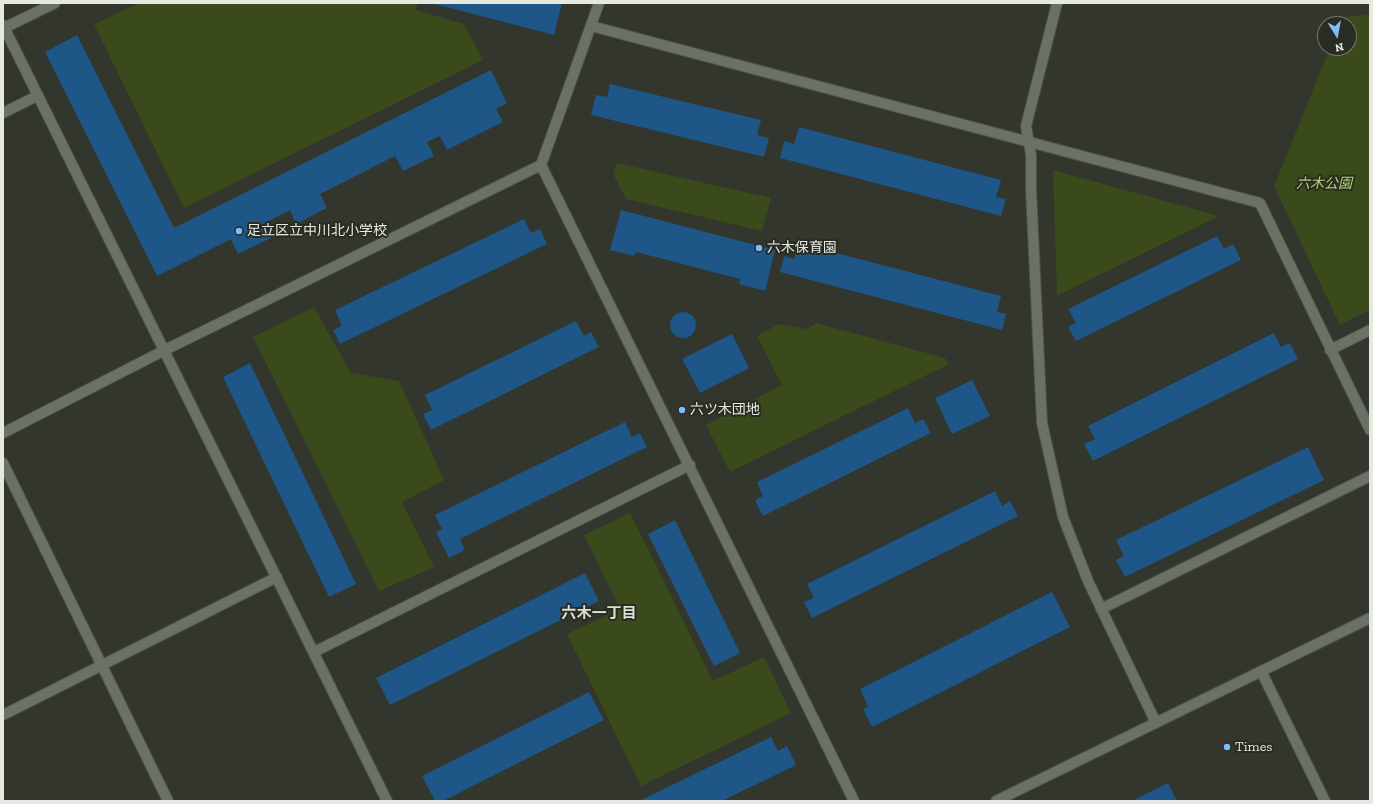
<!DOCTYPE html>
<html>
<head>
<meta charset="utf-8">
<style>
  body { margin:0 }
  #map { position:relative; width:1373px; height:804px; overflow:hidden; background:#32362c; font-family:"Zilla Slab",serif }
  canvas { display:block }
  .frame { position:absolute; inset:0; border:4px solid #e6e8e2; pointer-events:none }
  .north { position:absolute; left:1317px; top:16px; width:40px; height:40px; box-sizing:border-box; background:#282c22; border:1px solid #74776f; border-radius:50%; rotate:169deg; font-size:11px; font-weight:700; line-height:16px; text-align:center; color:#e6e8e2 }
  .north::after { content:''; display:block; margin:auto; width:14px; height:18px; background:#7ebdf9; clip-path:polygon(50% 0,100% 100%,50% 72%,0 100%) }
</style>
</head>
<body>
<div id="map">
<canvas width="1373" height="804"></canvas>
<div class="frame"></div>
<div class="north">N</div>
</div>
<script>
const g = document.querySelector('canvas').getContext('2d');
g.lineJoin = 'round';
function fill(path, color) {
  g.fillStyle = color;
  g.fill(path, 'evenodd');
}
function poly(rows) {
  const path = new Path2D();
  for (const r of rows) {
    if (r.length === 3) {
      path.moveTo(r[0] + r[2], r[1]);
      path.arc(r[0], r[1], r[2], 0, 2 * Math.PI);
      continue;
    }
    path.moveTo(r[0], r[1]);
    for (let i = 2; i < r.length; i += 2) path.lineTo(r[i], r[i + 1]);
  }
  return path;
}
function stroke(path, color, width, dash) {
  g.strokeStyle = color;
  g.lineWidth = width;
  g.lineCap = dash ? 'butt' : 'round';
  g.setLineDash(dash || []);
  g.stroke(path);
}
function drawText(font, color, halo, rows, align = 'center') {
  g.font = font + ' "Zilla Slab","Noto Sans JP",serif';
  g.lineWidth = 4;
  g.setLineDash([]);
  g.textBaseline = 'middle';
  g.strokeStyle = halo;
  g.fillStyle = color;
  for (const [text, x, y, turn = 0] of rows) {
    g.save();
    g.translate(x, y);
    g.rotate((+turn || 0) * Math.PI / 180);
    g.textAlign = isNaN(turn) ? turn : align;
    if (halo) g.strokeText(text, 0, 0);
    g.fillText(text, 0, 0);
    g.restore();
  }
}
fill(poly([
  [139,3,418,3,416,10,464,24,483,60,184,208,94,24],
  [1370,14,1370,310,1340,325,1274,186,1330,48,1349,48,1349,24,1340,24,1343,17],
  [617,163,771,198,762,231,626,199,613,174],
  [1053,170,1219,216,1057,296],
  [314,307,351,373,399,381,444,480,402,502,434,567,379,591,253,337],
  [816,323,945,358,949,364,730,472,706,425,782,385,757,336,779,324,807,329],
  [630,513,713,681,764,657,791,713,641,786,567,634,620,609,584,535]
]), '#3b4a1b');
fill(poly([
  [431,3,562,3,554,35],
  [77,35,174,228,491,70,507,103,496,109,503,122,447,150,440,136,427,142,434,156,403,171,395,156,320,194,327,208,296,224,290,210,263,224,271,238,238,254,231,239,157,276,45,52],
  [610,84,761,120,757,135,769,138,764,157,591,115,596,95,607,97],
  [799,127,1001,180,996,197,1006,199,1001,216,780,158,784,141,794,144],
  [621,210,775,250,765,291,739,284,740,279,636,252,634,256,610,250],
  [524,219,531,233,540,229,547,244,340,344,333,330,342,326,335,310],
  [1217,236,1224,249,1233,244,1241,260,1076,341,1068,327,1076,323,1068,309],
  [798,243,1001,296,997,312,1006,314,1002,330,780,272,784,256,794,259],
  [683,325,13],
  [576,321,584,336,591,332,599,347,431,430,423,414,432,410,425,395],
  [1274,333,1281,347,1290,343,1298,359,1093,461,1084,444,1095,439,1088,426],
  [732,334,749,368,700,393,682,359],
  [250,363,356,584,329,597,223,377],
  [972,380,990,416,952,434,935,398],
  [908,408,915,423,923,419,931,433,763,516,755,500,763,496,757,482],
  [625,422,632,437,640,433,647,447,460,539,465,550,449,558,436,532,442,529,435,515],
  [1308,447,1324,480,1125,577,1116,560,1124,556,1116,540],
  [995,491,1002,506,1010,501,1018,516,812,618,804,602,814,598,807,584],
  [675,520,740,653,714,666,648,534],
  [585,573,599,601,390,705,376,678],
  [1052,592,1070,627,872,727,863,709,868,706,860,689],
  [589,692,604,720,443,801,435,801,422,776],
  [771,737,778,751,787,746,796,765,722,801,639,801],
  [1168,783,1177,801,1132,801]
]), '#1d5687');
const minor = poly([
  [1057,3,1026,126,1031,155,1031,190,1042,423,1063,517,1088,581,1156,723],
  [3,25,387,801],
  [591,26,1260,203,1370,430],
  [4,28,55,3],
  [3,113,37,96],
  [541,165,854,801],
  [1330,350,1370,330],
  [3,433,165,350,541,165,599,3],
  [3,463,168,801],
  [1101,609,1370,476],
  [314,652,690,465],
  [1261,671,1325,801],
  [3,715,277,577],
  [996,801,1370,618]
]);
stroke(minor, '#4f524a', 12);
stroke(minor, '#6c7166', 10);
for (const [x, y, r, color] of [
  [239,231,4,"#7ebdf9"],
  [759,248,4,"#7ebdf9"],
  [682,410,4,"#7ebdf9"],
  [1227,747,4,"#7ebdf9"]
]) {
  const dot = new Path2D();
  dot.arc(x, y, r, 0, 2 * Math.PI);
  g.fillStyle = color;
  g.fill(dot);
  stroke(dot, '#282c22', 1.5);
}
drawText('italic 14px', '#b3d473', '#282c22', [
  ["六木公園",1324,184]
]);
drawText('14px', '#e6e8e2', '#282c22', [
  ["足立区立中川北小学校",247,231],
  ["六木保育園",767,248],
  ["六ツ木団地",690,410],
  ["Times",1235,747]
], 'left');
drawText('bold 15px', '#dadfd2', '#282c22', [
  ["六木一丁目",599,614]
]);
</script>
</body>
</html>
